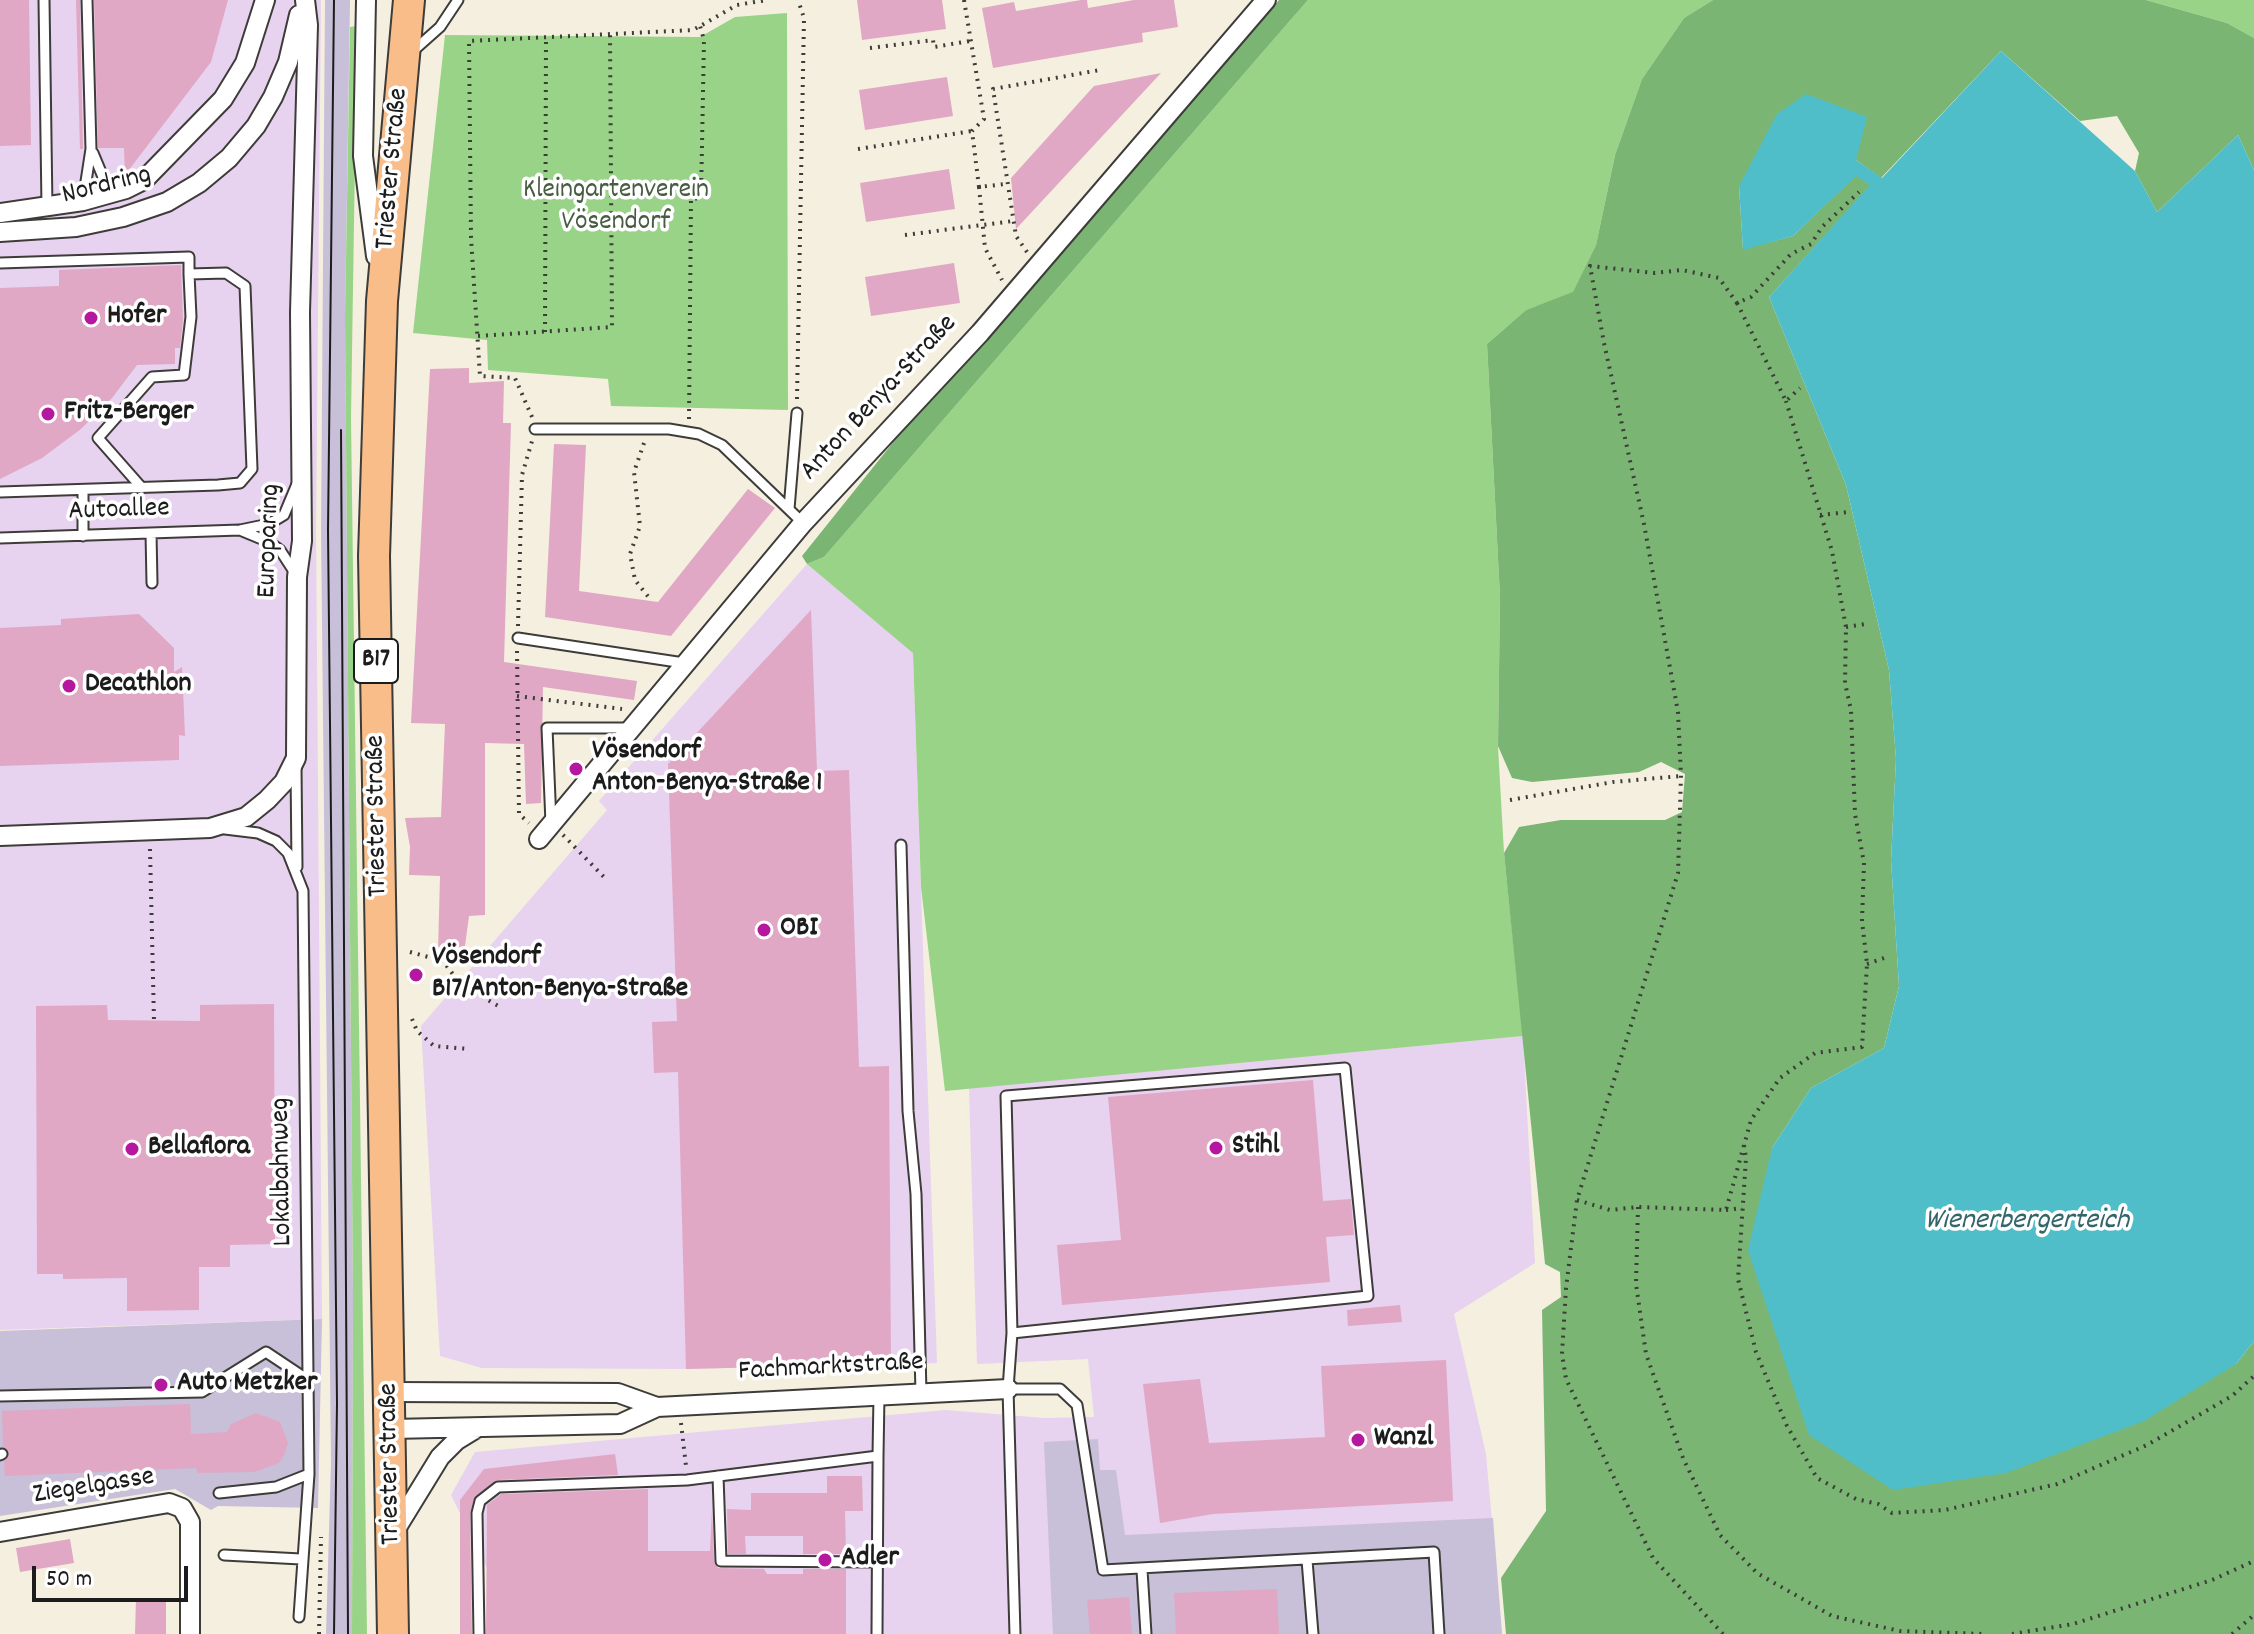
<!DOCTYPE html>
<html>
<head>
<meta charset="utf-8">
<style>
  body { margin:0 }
  #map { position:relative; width:2254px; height:1634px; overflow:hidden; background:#f5efdf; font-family:Dekko,sans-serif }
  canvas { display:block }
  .scale { position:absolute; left:32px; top:1566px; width:156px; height:36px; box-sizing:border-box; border:4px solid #1c1c1c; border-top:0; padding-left:10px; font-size:24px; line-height:28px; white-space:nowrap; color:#1c1c1c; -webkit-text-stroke:6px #fff; paint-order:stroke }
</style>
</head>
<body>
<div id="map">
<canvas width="2254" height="1634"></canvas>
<div class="scale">50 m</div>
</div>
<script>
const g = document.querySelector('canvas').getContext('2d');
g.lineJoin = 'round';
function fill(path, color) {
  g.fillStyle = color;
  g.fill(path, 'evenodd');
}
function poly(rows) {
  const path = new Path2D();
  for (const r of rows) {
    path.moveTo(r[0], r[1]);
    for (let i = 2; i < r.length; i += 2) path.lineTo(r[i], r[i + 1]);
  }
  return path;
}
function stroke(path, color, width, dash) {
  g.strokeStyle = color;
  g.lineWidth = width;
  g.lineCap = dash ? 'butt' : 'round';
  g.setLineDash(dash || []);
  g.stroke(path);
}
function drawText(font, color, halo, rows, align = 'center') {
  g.font = font + ' Dekko,sans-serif';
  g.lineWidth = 7;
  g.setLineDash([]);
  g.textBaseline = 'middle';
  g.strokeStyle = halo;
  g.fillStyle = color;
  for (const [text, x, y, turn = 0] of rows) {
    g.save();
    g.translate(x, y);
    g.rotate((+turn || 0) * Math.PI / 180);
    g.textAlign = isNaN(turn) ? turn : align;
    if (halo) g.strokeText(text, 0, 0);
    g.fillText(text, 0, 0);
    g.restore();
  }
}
fill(poly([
  [0,0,321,0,316,524,322,1319,0,1330],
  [807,564,913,652,937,1363,686,1369,482,1368,440,1356,421,1026,607,810,599,801],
  [1523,1036,1535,1263,1454,1314,1486,1454,1502,1634,519,1634,451,1495,475,1452,946,1410,1044,1418,1094,1417,1088,1359,977,1364,969,1088]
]), '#e7d2ef');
fill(poly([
  [325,0,350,0,345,317,353,1296,352,1634,326,1634,331,1462,321,530],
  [322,1319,318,1508,218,1506,211,1510,175,1489,0,1516,0,1331],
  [1098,1439,1100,1470,1116,1470,1125,1535,1493,1518,1502,1634,1053,1634,1044,1442]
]), '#c8bfd8');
fill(poly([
  [1308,0,1713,0,1684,18,1642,79,1615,155,1596,245,1573,293,1526,310,1487,344,1500,597,1498,746,1504,853,1523,1036,945,1091,921,887,913,653,807,564,824,557],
  [2146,0,2254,0,2254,38,2227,23],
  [787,13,788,410,611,406,608,379,488,370,487,340,413,333,445,35,700,37,735,17],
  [357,26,351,418,367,1634,352,1634,353,1296,345,317,350,27]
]), '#98d387');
fill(poly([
  [1279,0,1308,0,824,557,807,564,802,556,911,420],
  [1713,0,2146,0,2227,23,2254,38,2254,170,2238,135,2157,212,2135,171,2139,153,2117,116,2080,121,2001,51,1881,178,1856,160,1739,186,1743,249,1793,236,1856,175,1871,185,1769,297,1846,485,1889,670,1896,759,1891,860,1899,986,1884,1048,1811,1088,1772,1148,2236,1364,2254,1341,2254,1634,1506,1634,1501,1578,1546,1511,1542,1310,1561,1297,1560,1272,1545,1264,1504,853,1519,827,1561,820,1665,820,1682,812,1685,774,1661,762,1639,772,1532,782,1512,778,1498,746,1500,597,1487,344,1526,310,1573,292,1596,245,1615,155,1642,79,1684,18]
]), '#7ab574');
fill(poly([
  [2001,51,2135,171,2157,212,2238,135,2254,170,2254,1341,2236,1364,2144,1421,2006,1473,1893,1490,1809,1435,1748,1250,1772,1148,1811,1088,1884,1048,1899,986,1891,860,1896,759,1889,670,1846,485,1769,297,1870,185,1856,176,1793,236,1743,250,1739,186,1777,114,1806,94,1867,117,1856,160,1882,178]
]), '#50bec9');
fill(poly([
  [0,0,29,0,31,145,0,146],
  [76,0,80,0,83,149,80,149],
  [94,0,228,0,211,62,125,175,124,148,98,148],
  [857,0,942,0,946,29,862,40],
  [1081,0,1087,0,1088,8,1134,0,1174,0,1178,27,1142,33,1143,42,993,68,982,8,1014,2,1016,11],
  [1161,73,1016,229,1011,178,1094,86],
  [947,77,953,116,865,130,859,90],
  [949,169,955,209,866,222,860,183],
  [954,263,960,303,871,316,865,277],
  [181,265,183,321,180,348,175,348,175,364,137,365,112,398,81,429,42,458,0,479,0,288,59,286,59,270],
  [469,368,469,383,504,381,503,423,511,423,504,662,637,681,634,700,543,687,541,803,526,804,524,744,485,743,485,915,469,916,465,946,438,952,440,876,409,875,410,847,405,818,441,817,445,724,411,723,430,369],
  [554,444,586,445,579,591,658,602,748,489,775,508,671,636,545,617],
  [811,610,817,771,849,770,859,1067,889,1066,891,1364,686,1369,678,1072,654,1073,652,1022,677,1021,668,764],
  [139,614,174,648,174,672,182,667,185,736,179,735,179,760,0,766,0,628,61,625,61,619],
  [274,1004,275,1244,230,1245,230,1267,199,1267,199,1310,127,1311,127,1278,63,1279,63,1274,37,1274,36,1006,107,1005,108,1020,200,1021,200,1005],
  [1313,1080,1323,1201,1351,1199,1354,1235,1326,1237,1330,1282,1062,1305,1057,1245,1121,1240,1108,1097],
  [1400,1305,1402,1322,1348,1326,1347,1310],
  [1446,1360,1453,1501,1213,1514,1160,1523,1143,1384,1200,1379,1209,1443,1325,1437,1321,1366],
  [190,1404,191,1434,227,1432,231,1424,256,1413,280,1422,288,1443,284,1455,279,1463,254,1472,198,1473,196,1468,5,1476,4,1461,9,1454,3,1447,2,1411],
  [615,1454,618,1475,498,1480,475,1496,470,1513,472,1634,460,1634,460,1500,484,1469],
  [827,1476,862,1476,863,1511,845,1511,846,1554,803,1554,803,1536,745,1536,746,1554,728,1554,727,1509,751,1510,751,1493,827,1493],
  [648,1489,648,1551,710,1551,712,1509,714,1561,718,1568,764,1569,767,1574,803,1574,803,1569,846,1569,846,1634,486,1634,487,1505,501,1494],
  [70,1539,74,1563,20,1572,16,1548],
  [1277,1589,1279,1634,1176,1634,1174,1593],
  [1129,1597,1132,1634,1090,1634,1087,1600],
  [136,1598,166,1598,166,1634,135,1634]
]), '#e0a8c4');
const lane = poly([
  [44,0,47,207],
  [413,51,440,27,458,0],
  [93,153,103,177,123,188],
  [83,201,91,149,87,0],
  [0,263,189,257,189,274,226,273,245,286,252,469,240,483,218,485,0,492],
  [535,429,669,429,699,434,722,445,803,523],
  [142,488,98,438,152,377,184,375,191,317,189,274],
  [83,490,83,536],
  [789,509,797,413],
  [240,530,269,542,280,550,295,573],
  [151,533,152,583],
  [0,538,240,530,269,524,284,515,297,484],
  [518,638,684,663],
  [296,766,297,867],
  [551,823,547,728,630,728],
  [225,829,258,833,276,841,288,853,303,891,309,1474,299,1617],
  [901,845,908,1111,916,1194,921,1393],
  [1012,1333,1006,1096,1345,1068,1368,1296,1012,1333,1008,1389,1015,1634],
  [1008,1389,1060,1389,1077,1405,1103,1570,1434,1552,1439,1634],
  [0,1396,202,1392,266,1352,308,1380],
  [0,1455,2,1454],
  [878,1456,879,1395],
  [718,1476,721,1561,877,1562],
  [219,1493,276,1487,309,1474],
  [224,1555,301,1559],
  [1307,1560,1313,1634],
  [1142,1570,1146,1634],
  [479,1634,477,1513,480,1501,498,1487,687,1480,878,1456,877,1634]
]);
const street = poly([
  [366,0,363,156,376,256],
  [0,213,83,201,126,189,144,180,223,99,245,63,265,0],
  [0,232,76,227,123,217,167,202,199,183,229,158,256,126,273,97,288,62,299,15],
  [0,836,210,828,246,817,267,800,284,782,296,758,297,577,302,541,300,312,308,25,305,0],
  [539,839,803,523,980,333,1266,0],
  [391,1392,618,1393,657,1407],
  [392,1429,620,1424,657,1407,1008,1389],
  [0,1532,169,1503,182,1508,190,1522,190,1634],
  [394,1532,440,1457,457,1440,475,1429]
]);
const primary = poly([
  [393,1634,374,556,382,301,409,0]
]);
stroke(lane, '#3d3c39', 13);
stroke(street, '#3d3c39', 22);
stroke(primary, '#3d3c39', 34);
stroke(poly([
  [964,0,984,119,972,131,979,187,1006,184],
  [870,48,933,40,934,47,970,41],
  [858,149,972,131],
  [979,187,985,248,1002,280],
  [905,235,1013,221],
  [1027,252,1016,236,993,89,1100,70],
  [1737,303,1786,401,1800,388],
  [545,332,546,38],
  [478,336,612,327,610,34],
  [797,399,804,18,798,0],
  [532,417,515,378,480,376,471,238,469,41,693,30,737,5,767,0],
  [689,419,691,199,701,198,704,40,700,26],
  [644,443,634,472,640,526,630,554,635,580,650,599],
  [1820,515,1849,512],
  [518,626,522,475,532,441],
  [1846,627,1865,624],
  [517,651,519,814,529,823],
  [517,696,622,709],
  [1510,800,1613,782,1681,776],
  [563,835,604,877],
  [150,849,154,1021],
  [410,952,443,961,461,985,502,1008],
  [1867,964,1887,957],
  [412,1019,417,1031,434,1046,469,1049],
  [1744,1145,1746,1158,1738,1279,1756,1352,1787,1426,1817,1478,1856,1499,1878,1504,1892,1513,1945,1510,2057,1484,2147,1445,2232,1396,2254,1376],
  [1577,1200,1610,1210,1638,1207,1726,1210,1751,1120,1780,1078,1815,1053,1862,1047,1867,964,1862,921,1864,863,1855,814,1851,710,1845,683,1846,627,1832,551,1786,401],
  [1638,1207,1636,1284,1646,1354,1683,1458,1720,1535,1757,1573,1832,1616,1900,1631,1983,1634],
  [1726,1210,1742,1208],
  [681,1423,686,1466],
  [319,1634,321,1537],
  [1723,1634,1653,1558,1566,1379,1562,1354,1566,1288,1577,1200,1678,873,1681,776,1678,712,1644,524,1604,343,1590,266,1655,273,1682,270,1719,278,1737,303,1751,297,1791,254,1811,244,1822,227,1859,192],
  [2012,1634,2073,1624,2212,1580,2254,1561],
  [2232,1634,2254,1615]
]), '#3d3c39', 4, [2, 6]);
stroke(lane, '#fff', 9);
stroke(street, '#fff', 18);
stroke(primary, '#f8bd89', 30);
stroke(poly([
  [334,0,328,530,337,1403,334,1634],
  [341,430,348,1634]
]), '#1c1c1c', 2);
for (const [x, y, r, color] of [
  [91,318,8,"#b5179e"],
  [48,414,8,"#b5179e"],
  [69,686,8,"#b5179e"],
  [576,769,8,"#b5179e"],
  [764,930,8,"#b5179e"],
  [416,975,8,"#b5179e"],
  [1216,1148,8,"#b5179e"],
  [132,1149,8,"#b5179e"],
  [161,1385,8,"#b5179e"],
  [1358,1440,8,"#b5179e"],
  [825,1560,8,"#b5179e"]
]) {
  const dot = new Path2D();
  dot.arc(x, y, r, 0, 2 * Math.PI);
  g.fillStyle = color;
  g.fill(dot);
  stroke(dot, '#fff', 3);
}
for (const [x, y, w] of [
  [376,661,44]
]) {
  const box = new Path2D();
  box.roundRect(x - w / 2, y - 22, w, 44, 6);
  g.fillStyle = '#fff';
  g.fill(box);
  stroke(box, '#1c1c1c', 2);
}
drawText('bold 26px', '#1c1c1c', null, [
  ["B17",376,661]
]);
drawText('28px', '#1c1c1c', '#fff', [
  ["Triester Straße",394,169,-85],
  ["Nordring",107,187,-14],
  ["Anton Benya-Straße",880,399,-47],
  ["Autoallee",119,512,-2],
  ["Europaring",271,541,-88],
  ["Triester Straße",379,816,-91],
  ["Lokalbahnweg",284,1172,-91],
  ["Fachmarktstraße",831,1369,-3],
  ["Triester Straße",392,1464,-91],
  ["Ziegelgasse",94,1488,-9]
]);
drawText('28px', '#475c41', '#fff', [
  ["Kleingartenverein",616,192],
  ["Vösendorf",616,224]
]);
drawText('bold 28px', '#1c1c1c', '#fff', [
  ["Hofer",107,318],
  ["Fritz-Berger",64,414],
  ["Decathlon",85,686],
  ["Vösendorf",592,753],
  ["Anton-Benya-Straße 1",592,785],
  ["OBI",780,930],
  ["Vösendorf",432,959],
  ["B17/Anton-Benya-Straße",432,991],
  ["Stihl",1232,1148],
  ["Bellaflora",148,1149],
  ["Auto Metzker",177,1385],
  ["Wanzl",1374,1440],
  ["Adler",841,1560]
], 'left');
drawText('italic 30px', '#33656a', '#fff', [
  ["Wienerbergerteich",2027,1223]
]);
</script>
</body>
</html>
